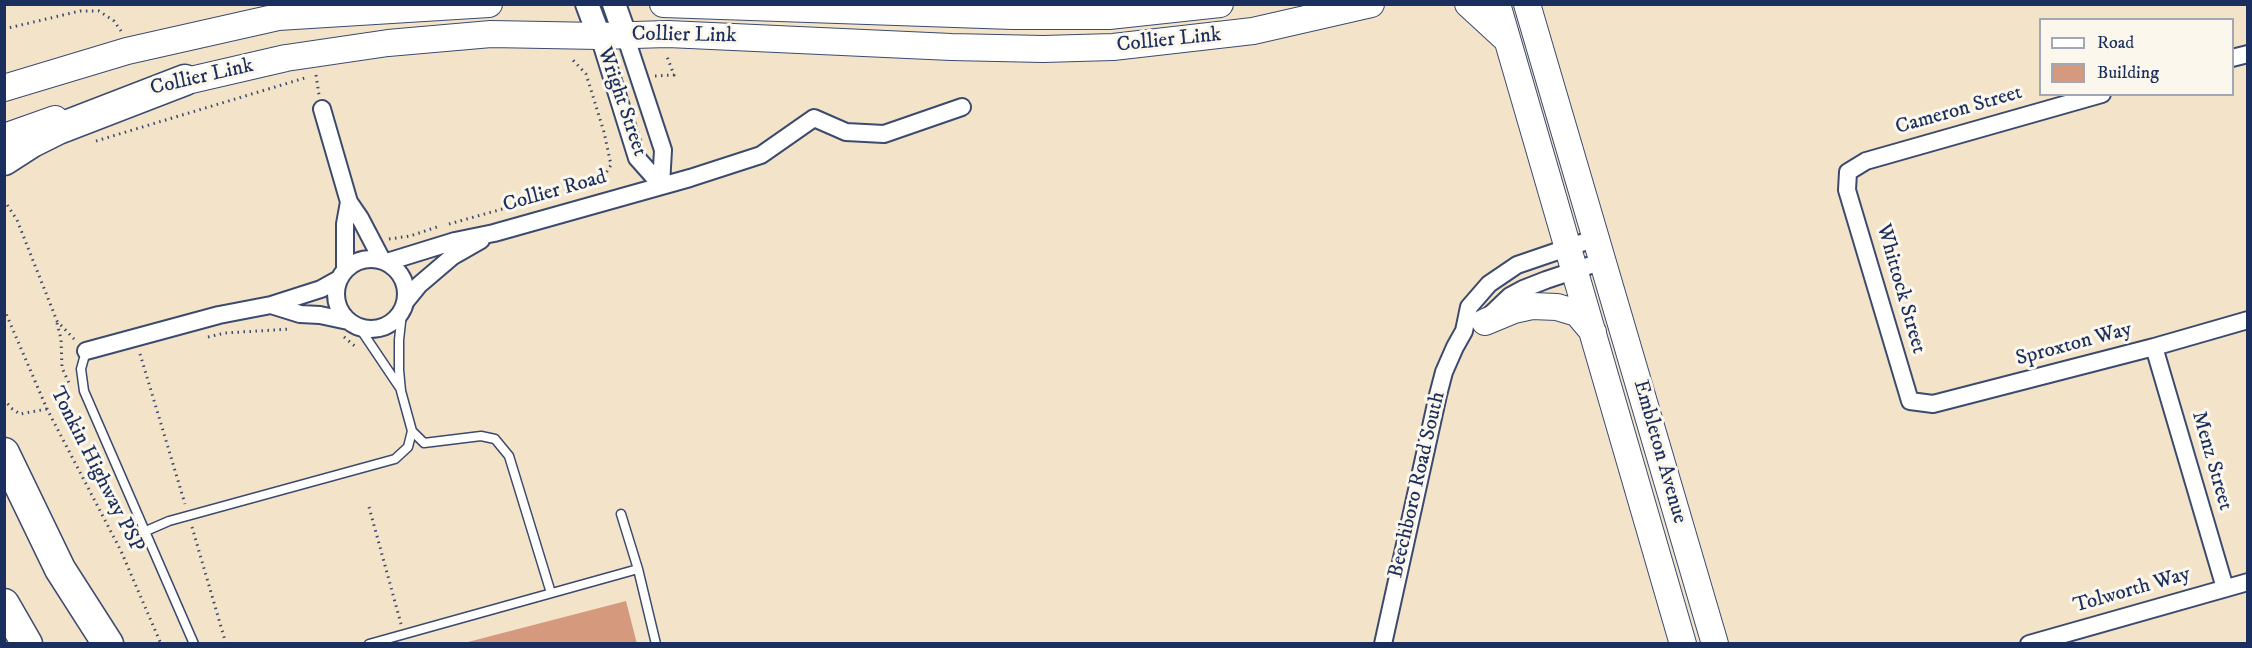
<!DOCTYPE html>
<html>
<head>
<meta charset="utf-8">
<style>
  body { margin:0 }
  #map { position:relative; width:2252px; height:648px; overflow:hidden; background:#f3e4c9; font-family:"IM FELL DW Pica",serif }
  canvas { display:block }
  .frame { position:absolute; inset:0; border:6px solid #1b2f5e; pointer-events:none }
  .legend { position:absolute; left:2039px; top:18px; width:195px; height:78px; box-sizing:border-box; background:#fbf7ec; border:2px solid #a1a7b3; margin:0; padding:8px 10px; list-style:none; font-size:18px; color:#1b2f5e }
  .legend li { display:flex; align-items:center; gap:12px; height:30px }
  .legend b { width:30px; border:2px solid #a1a7b3 }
</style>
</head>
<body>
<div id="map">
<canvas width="2252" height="648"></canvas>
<div class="frame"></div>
<ul class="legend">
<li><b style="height:8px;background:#fff"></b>Road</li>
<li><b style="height:16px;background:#d5997e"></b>Building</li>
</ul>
</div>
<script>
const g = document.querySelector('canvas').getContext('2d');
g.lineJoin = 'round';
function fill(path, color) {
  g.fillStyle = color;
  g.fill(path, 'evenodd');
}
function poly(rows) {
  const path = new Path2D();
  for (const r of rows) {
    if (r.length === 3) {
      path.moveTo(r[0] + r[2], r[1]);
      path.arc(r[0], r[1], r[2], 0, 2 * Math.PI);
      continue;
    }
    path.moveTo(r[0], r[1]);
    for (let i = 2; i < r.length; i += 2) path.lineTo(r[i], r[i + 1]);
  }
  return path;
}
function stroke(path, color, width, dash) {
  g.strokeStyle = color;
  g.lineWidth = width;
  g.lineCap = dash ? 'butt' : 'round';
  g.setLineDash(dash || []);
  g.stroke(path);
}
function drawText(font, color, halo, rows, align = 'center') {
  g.font = font + ' "IM FELL DW Pica",serif';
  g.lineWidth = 6;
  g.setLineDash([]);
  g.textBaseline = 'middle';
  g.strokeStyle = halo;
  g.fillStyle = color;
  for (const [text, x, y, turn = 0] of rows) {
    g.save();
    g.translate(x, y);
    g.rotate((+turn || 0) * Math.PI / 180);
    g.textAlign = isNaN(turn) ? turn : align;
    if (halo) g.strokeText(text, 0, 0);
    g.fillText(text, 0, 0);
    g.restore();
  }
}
fill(poly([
  [626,601,637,644,465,644,464,643]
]), '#d5997e');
const lane = poly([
  [359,327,400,388],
  [86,351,81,369,84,391,194,644],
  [412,431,424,443,481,436,495,439,509,456,551,593],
  [621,514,638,569,656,644],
  [146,531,169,521,395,459,408,447,412,431,401,391,399,370,399,340,402,313],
  [369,644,638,569]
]);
const street = poly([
  [625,35,663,150,661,185],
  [599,36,637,158,661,185],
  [2232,58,2248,54],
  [2102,94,1866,161,1848,172,1847,190,1910,401,1933,404,2154,347,2248,320],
  [322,109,349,202,360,218,382,260],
  [371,294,35],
  [387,262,455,241,494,233,690,178,761,155,814,118,846,132,884,134,962,107],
  [345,270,345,224,349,202],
  [406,301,419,285,453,256,481,240],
  [271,305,300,314,320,315,348,321],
  [1490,315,1510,296,1523,289,1546,280,1603,261],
  [2154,347,2225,588],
  [86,351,219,315,271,305,321,289,339,279],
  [1383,644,1438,395,1444,372,1455,347,1464,331,1469,307,1489,284,1517,265,1596,238],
  [2029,644,2248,582]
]);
const secondary = poly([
  [587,4,599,36],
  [614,4,625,35]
]);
const primary = poly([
  [663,4,1013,16,1109,16,1220,4],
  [1468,4,1506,39],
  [1497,4,1683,644],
  [1527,4,1715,644],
  [165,86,286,58,388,43,491,34,599,36,668,34,951,47,1043,49,1113,47,1253,31,1371,4],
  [4,88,127,51,278,17,489,4],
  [4,137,55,119],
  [1485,322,1514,310,1532,306,1557,307,1577,313,1593,332]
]);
const highway = poly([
  [4,160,32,142,58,129,185,80],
  [4,453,60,569,108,644],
  [4,604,27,644]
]);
stroke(lane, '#3b4a6e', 11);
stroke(street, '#3b4a6e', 20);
stroke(secondary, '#3b4a6e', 26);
stroke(primary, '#3b4a6e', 28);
stroke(highway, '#3b4a6e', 33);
stroke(poly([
  [4,29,80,11,99,11,114,21,121,31],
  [316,75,319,95],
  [655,76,674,75,666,54],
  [96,141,308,77],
  [4,200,17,220,57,321,74,339],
  [449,224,598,182,606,173,611,165,604,132,586,74,571,58],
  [389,239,410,236,440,226],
  [4,309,47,409,121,551,161,644],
  [57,323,61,339,62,368,69,383],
  [208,337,225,333,290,329],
  [344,337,357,348],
  [140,354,185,504],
  [4,399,11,408,20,414,47,409],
  [369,507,401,624],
  [192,527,226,644]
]), '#3b4a6e', 3, [1.5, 4.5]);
stroke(lane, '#fff', 8);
stroke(street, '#fff', 16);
stroke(secondary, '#fff', 22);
stroke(primary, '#fff', 26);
stroke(highway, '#fff', 30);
drawText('21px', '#1b2f5e', '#fbf7ec', [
  ["Collier Link",684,36,1],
  ["Collier Link",1169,41,-6],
  ["Collier Link",202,78,-13],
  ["Wright Street",621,102,71],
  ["Cameron Street",1959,111,-16],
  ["Collier Road",555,192,-16],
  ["Whittock Street",1900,289,74],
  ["Sproxton Way",2074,345,-15],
  ["Embleton Avenue",1659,452,74],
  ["Menz Street",2211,461,74],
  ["Tonkin Highway PSP",96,470,63],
  ["Beechboro Road South",1418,485,-77],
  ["Tolworth Way",2132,591,-16]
]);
</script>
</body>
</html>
